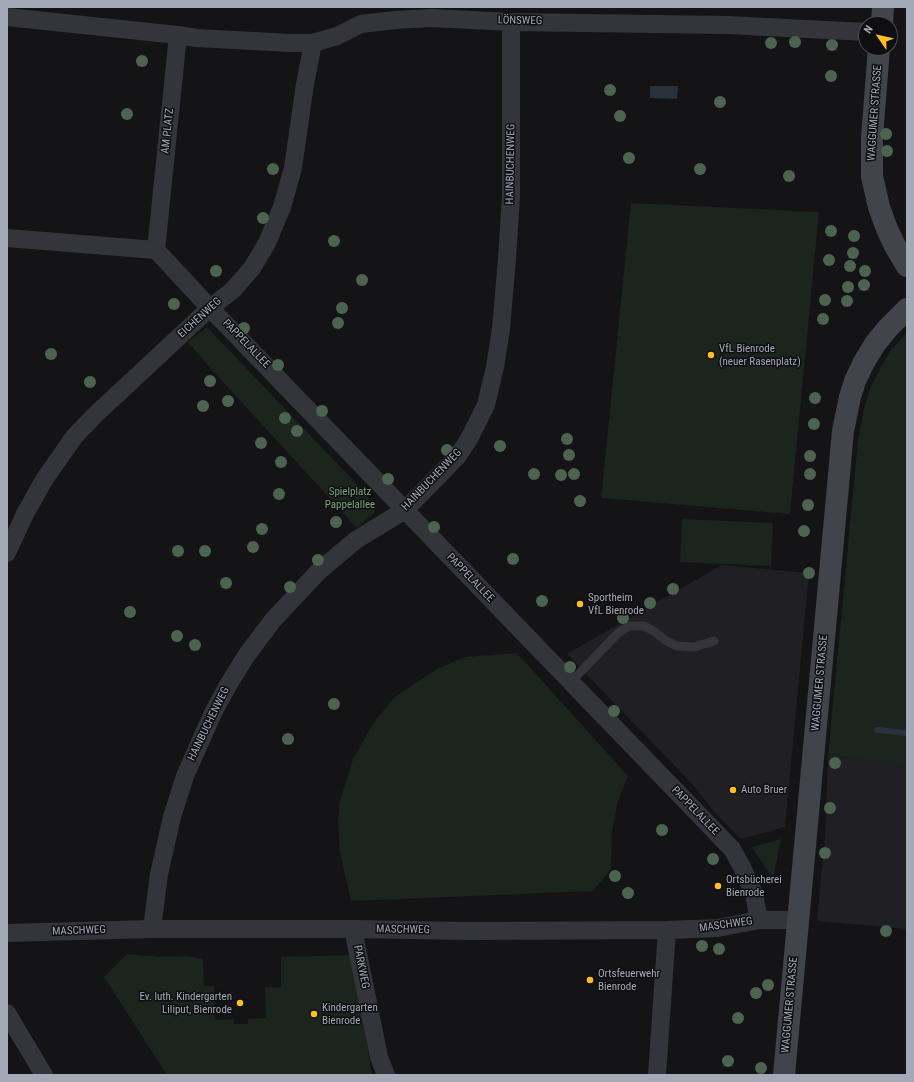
<!DOCTYPE html>
<html>
<head>
<meta charset="utf-8">
<style>
  body { margin:0 }
  #map { position:relative; width:914px; height:1082px; overflow:hidden; background:#141416; font-family:"Roboto Condensed",sans-serif }
  canvas { display:block }
  .frame { position:absolute; inset:0; border:8px solid #a4a9b7; pointer-events:none }
  .north { position:absolute; left:858px; top:16px; width:40px; height:40px; box-sizing:border-box; background:#0f0f11; border:1px solid #4b4d53; border-radius:50%; rotate:304deg; font-size:11px; font-weight:700; line-height:16px; text-align:center; color:#a4a9b7 }
  .north::after { content:''; display:block; margin:auto; width:14px; height:18px; background:#ffbf22; clip-path:polygon(50% 0,100% 100%,50% 72%,0 100%) }
</style>
</head>
<body>
<div id="map">
<canvas width="914" height="1082"></canvas>
<div class="frame"></div>
<div class="north">N</div>
</div>
<script>
const g = document.querySelector('canvas').getContext('2d');
g.lineJoin = 'round';
function fill(path, color) {
  g.fillStyle = color;
  g.fill(path, 'evenodd');
}
function poly(rows) {
  const path = new Path2D();
  for (const r of rows) {
    path.moveTo(r[0], r[1]);
    for (let i = 2; i < r.length; i += 2) path.lineTo(r[i], r[i + 1]);
  }
  return path;
}
function stroke(path, color, width, dash) {
  g.strokeStyle = color;
  g.lineWidth = width;
  g.lineCap = dash ? 'butt' : 'round';
  g.setLineDash(dash || []);
  g.stroke(path);
}
function drawText(font, color, halo, rows, align = 'center') {
  g.font = font + ' "Roboto Condensed",sans-serif';
  g.lineWidth = 3;
  g.setLineDash([]);
  g.textBaseline = 'middle';
  g.strokeStyle = halo;
  g.fillStyle = color;
  for (const [text, x, y, turn = 0] of rows) {
    g.save();
    g.translate(x, y);
    g.rotate((+turn || 0) * Math.PI / 180);
    g.textAlign = isNaN(turn) ? turn : align;
    if (halo) g.strokeText(text, 0, 0);
    g.fillText(text, 0, 0);
    g.restore();
  }
}
fill(poly([
  [722,565,809,573,785,827,741,839,714,812,695,787,567,654],
  [828,756,907,763,907,929,817,921,825,836]
]), '#201f23');
fill(poly([
  [631,203,819,212,790,514,601,498],
  [207,327,367,495,375,512,357,528,211,369,188,342],
  [907,333,907,764,828,756,858,440,864,409,870,389,881,367,890,351],
  [682,519,773,523,771,566,680,562],
  [517,653,628,776,618,801,612,832,611,869,593,891,351,901,340,853,338,822,340,801,353,759,374,722,395,697,437,669,465,657],
  [781,839,773,879,752,847],
  [127,954,165,957,187,956,203,959,204,986,214,986,215,1020,234,1019,234,1024,248,1024,248,1019,266,1018,265,987,281,987,281,957,352,955,372,1075,167,1075,104,977]
]), '#1b241d');
fill(poly([
  [650,86,678,86,677,99,650,98]
]), '#29323b');
stroke(poly([
  [877,730,907,733]
]), '#29323b', 6);
stroke(poly([
  [570,683,618,633,629,626,644,626,652,630,668,642,677,646,694,647,714,641]
]), '#34353b', 9);
stroke(poly([
  [7,17,178,35,156,250],
  [178,35,196,38,290,43,313,43,337,36,361,24,395,20,431,18,511,22,727,25,866,32],
  [7,238,156,250],
  [156,250,210,308,732,849,742,867,754,894,759,920],
  [7,553,25,514,44,480,74,437,95,415,210,308,233,290,252,268,267,243,282,207,293,168,305,84,313,43],
  [152,929,159,874,172,817,185,776,213,713,227,687,246,656,273,620,319,571,356,540,405,510,457,457,469,439,486,405,495,367,501,329,507,259,511,196,511,22],
  [353,929,379,1057,386,1075],
  [7,933,152,929,353,929,468,931,667,930,718,928,759,920,798,920],
  [7,1013,44,1075],
  [657,1075,667,930]
]), '#34353b', 18);
stroke(poly([
  [882,24,883,7],
  [879,48,872,137,872,176,879,207,887,229,895,246,907,266],
  [784,1075,843,431,850,397,855,381,864,362,875,344,888,328,907,309]
]), '#42444b', 22);
g.fillStyle = '#4c634f';
for (const [x, y] of [
  [795,42],
  [771,43],
  [832,45],
  [142,61],
  [831,76],
  [610,90],
  [720,102],
  [127,114],
  [620,116],
  [886,134],
  [887,151],
  [629,158],
  [273,169],
  [700,169],
  [789,176],
  [263,218],
  [831,231],
  [854,236],
  [334,241],
  [853,253],
  [829,260],
  [850,266],
  [216,271],
  [865,271],
  [362,280],
  [864,285],
  [848,287],
  [825,300],
  [847,301],
  [174,304],
  [342,308],
  [823,319],
  [338,323],
  [244,328],
  [51,354],
  [278,365],
  [210,381],
  [90,382],
  [815,398],
  [228,401],
  [203,406],
  [322,411],
  [285,418],
  [814,424],
  [297,431],
  [567,439],
  [261,443],
  [500,446],
  [447,450],
  [569,455],
  [810,456],
  [281,462],
  [534,474],
  [574,474],
  [810,474],
  [561,475],
  [388,479],
  [279,494],
  [580,501],
  [808,505],
  [336,522],
  [434,527],
  [262,529],
  [804,531],
  [253,547],
  [178,551],
  [205,551],
  [513,559],
  [318,560],
  [809,573],
  [226,583],
  [290,587],
  [673,589],
  [542,601],
  [650,603],
  [130,612],
  [623,618],
  [177,636],
  [195,645],
  [570,667],
  [334,704],
  [614,711],
  [288,739],
  [835,763],
  [830,808],
  [662,830],
  [825,853],
  [713,859],
  [615,876],
  [628,893],
  [886,931],
  [702,946],
  [719,949],
  [768,985],
  [756,993],
  [738,1018],
  [728,1061],
  [761,1068]
]) {
  g.beginPath();
  g.arc(x, y, 6, 0, 2 * Math.PI);
  g.fill();
}
for (const [x, y, r, color] of [
  [711,355,4,"#ffbf22"],
  [580,604,4,"#ffbf22"],
  [733,790,4,"#ffbf22"],
  [718,886,4,"#ffbf22"],
  [590,980,4,"#ffbf22"],
  [240,1003,4,"#ffbf22"],
  [314,1014,4,"#ffbf22"]
]) {
  const dot = new Path2D();
  dot.arc(x, y, r, 0, 2 * Math.PI);
  g.fillStyle = color;
  g.fill(dot);
  stroke(dot, '#0f0f11', 1.5);
}
drawText('11px', '#a4a9b7', '#0f0f11', [
  ["LÖNSWEG",520,21,1],
  ["WAGGUMER STRASSE",875,113,-86],
  ["AM PLATZ",168,131,-84],
  ["HAINBUCHENWEG",511,164,-89],
  ["EICHENWEG",200,318,-42],
  ["PAPPELALLEE",246,344,46],
  ["HAINBUCHENWEG",432,480,-46],
  ["PAPPELALLEE",470,578,46],
  ["WAGGUMER STRASSE",820,683,-85],
  ["HAINBUCHENWEG",209,724,-64],
  ["PAPPELALLEE",695,811,46],
  ["MASCHWEG",726,925,-8],
  ["MASCHWEG",403,930,1],
  ["MASCHWEG",79,931,-2],
  ["PARKWEG",361,967,79],
  ["WAGGUMER STRASSE",790,1005,-85]
]);
drawText('11px', '#a4a9b7', '#0f0f11', [
  ["VfL Bienrode",719,349],
  ["(neuer Rasenplatz)",719,362],
  ["Sportheim",588,598],
  ["VfL Bienrode",588,611],
  ["Auto Bruer",741,790],
  ["Ortsbücherei",726,880],
  ["Bienrode",726,893],
  ["Ortsfeuerwehr",598,974],
  ["Bienrode",598,987],
  ["Ev. luth. Kindergarten",232,997,"right"],
  ["Liliput, Bienrode",232,1010,"right"],
  ["Kindergarten",322,1008],
  ["Bienrode",322,1021]
], 'left');
drawText('11px', '#79a47e', '#0f0f11', [
  ["Spielplatz",350,492],
  ["Pappelallee",350,505]
]);
</script>
</body>
</html>
